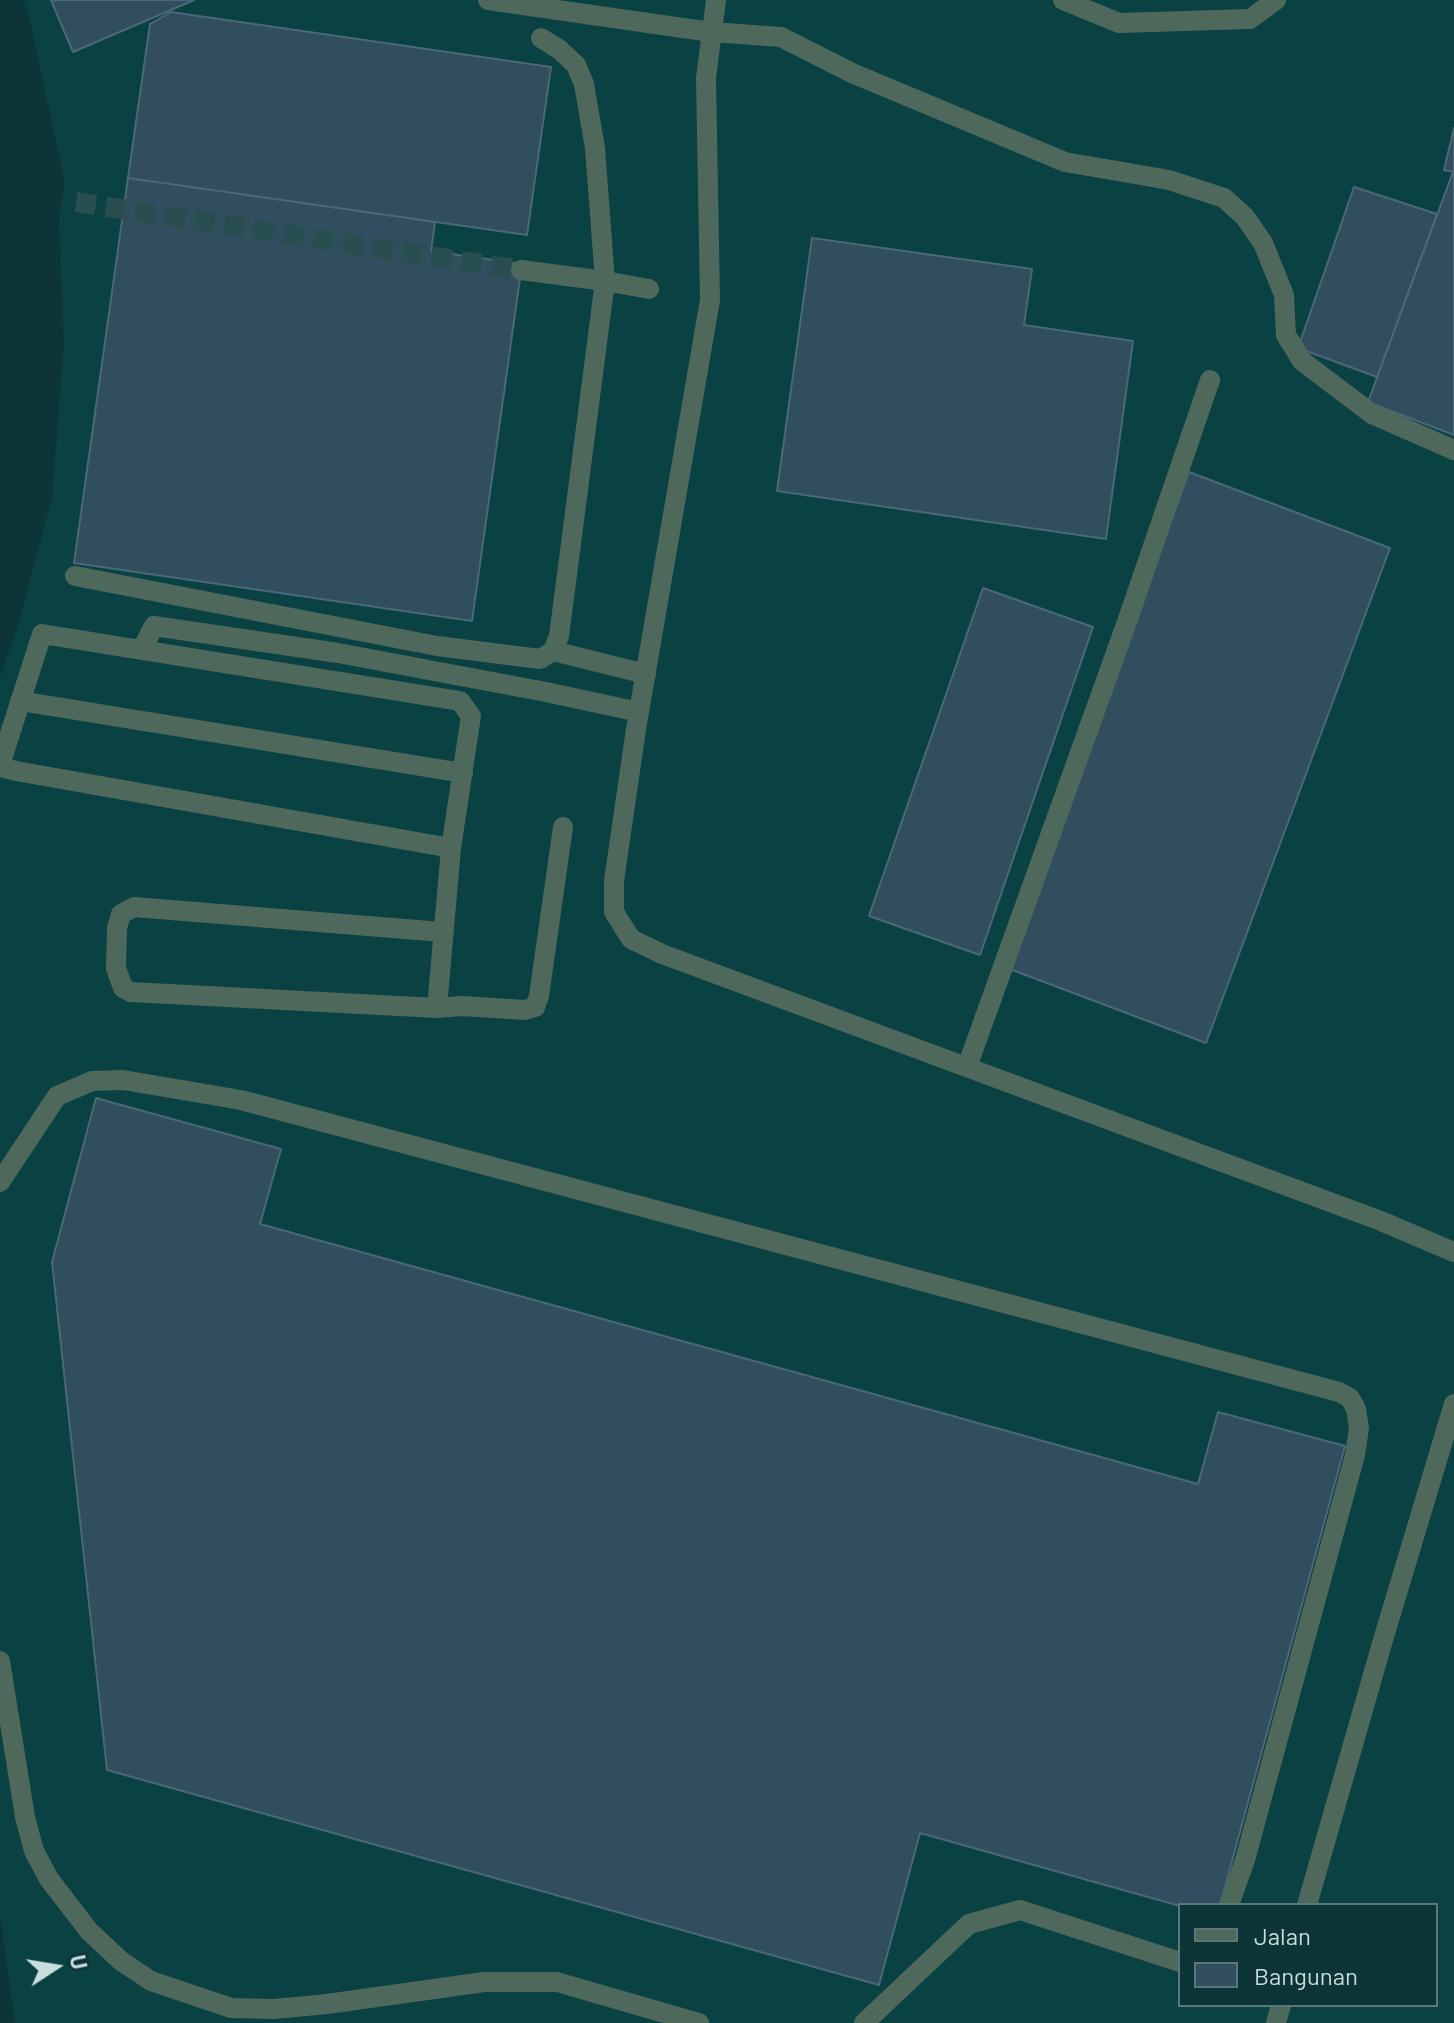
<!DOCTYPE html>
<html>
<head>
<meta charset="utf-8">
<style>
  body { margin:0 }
  #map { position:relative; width:1454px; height:2023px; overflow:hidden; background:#0d3537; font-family:Barlow,sans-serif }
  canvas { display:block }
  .legend { position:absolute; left:1178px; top:1903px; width:260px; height:104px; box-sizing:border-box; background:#0d3537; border:2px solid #58787a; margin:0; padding:10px 14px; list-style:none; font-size:24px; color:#c9ddde }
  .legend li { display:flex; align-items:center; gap:16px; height:40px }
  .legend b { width:40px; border:2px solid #58787a }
  .north { position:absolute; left:16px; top:1927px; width:80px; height:80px; -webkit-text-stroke:6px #0d3537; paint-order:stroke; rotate:78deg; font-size:22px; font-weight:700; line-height:32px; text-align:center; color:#c9ddde }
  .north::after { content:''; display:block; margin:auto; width:28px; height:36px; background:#c9ddde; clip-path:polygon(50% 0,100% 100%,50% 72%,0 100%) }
</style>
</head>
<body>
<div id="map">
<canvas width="1454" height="2023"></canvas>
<ul class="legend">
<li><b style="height:10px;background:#4e685c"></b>Jalan</li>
<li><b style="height:22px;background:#314e5e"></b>Bangunan</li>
</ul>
<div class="north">U</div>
</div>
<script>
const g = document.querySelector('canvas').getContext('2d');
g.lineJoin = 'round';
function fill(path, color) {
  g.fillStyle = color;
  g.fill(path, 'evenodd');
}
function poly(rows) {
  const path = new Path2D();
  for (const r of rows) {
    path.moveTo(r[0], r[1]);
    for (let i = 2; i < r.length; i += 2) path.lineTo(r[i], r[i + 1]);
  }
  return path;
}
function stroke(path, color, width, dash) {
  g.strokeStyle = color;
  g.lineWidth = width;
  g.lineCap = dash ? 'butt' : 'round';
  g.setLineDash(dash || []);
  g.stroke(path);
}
fill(poly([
  [23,0,1454,0,1454,2023,15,2023,0,1914,0,677,18,625,52,498,64,344,59,217,65,183,29,16],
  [1180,1905,1436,1905,1436,2005,1180,2005]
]), '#0a4143');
const building = poly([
  [51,0,194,0,73,52,51,0],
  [171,12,551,67,527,235,128,178,150,24,171,12],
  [1454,128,1454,172,1444,170,1454,128],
  [1453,172,1454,172,1454,435,1368,402,1453,172],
  [128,178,435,222,431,251,522,264,472,621,74,563,128,178],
  [1354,187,1437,214,1377,377,1298,348,1354,187],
  [812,238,1032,269,1024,325,1133,341,1106,539,777,491,812,238],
  [1189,472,1390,548,1206,1043,1007,968,1189,472],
  [983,588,1093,627,980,955,869,916,983,588],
  [96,1098,281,1149,260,1224,1198,1484,1218,1412,1345,1446,1220,1905,1180,1906,920,1833,879,1985,107,1770,52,1262,96,1098]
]);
fill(building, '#314e5e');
stroke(building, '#4a6878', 2);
stroke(poly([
  [76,202,521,270]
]), '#294e50', 20, [20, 10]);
stroke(poly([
  [488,0,711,32,781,37,852,73,1065,162,1169,180,1224,198,1245,217,1263,243,1284,295,1286,335,1302,361,1372,414,1454,450],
  [716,0,706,78,710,300,636,729,614,881,614,912,631,939,662,954,1381,1221,1454,1252],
  [1063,0,1119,23,1250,19,1276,0],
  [521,270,605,281,649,289],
  [75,576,437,646,540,659,553,651,559,636,605,281,595,148,584,84,576,65,560,50,541,38],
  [142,649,154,626,338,653,546,692,639,712],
  [553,651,646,674],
  [20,701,463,773],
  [0,765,42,634,460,701,471,716,451,848,437,1008],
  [0,767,16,771,451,848],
  [442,932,134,907,121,914,117,928,116,968,123,988,131,992,437,1008,462,1006,525,1010,535,1007,539,996,563,827],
  [967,1067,1127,622,1210,380],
  [0,1182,57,1096,92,1081,123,1080,241,1100,1339,1392,1350,1398,1356,1409,1359,1428,1355,1455,1245,1860,1229,1905],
  [0,1661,25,1817,34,1851,49,1879,89,1931,121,1961,151,1981,231,2008,274,2009,327,2004,484,1982,557,1982,699,2023],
  [1307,1905,1383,1640,1454,1404],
  [864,2023,969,1924,1020,1910,1180,1962],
  [1276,2023,1281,2005]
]), '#4e685c', 20);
</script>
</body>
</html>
